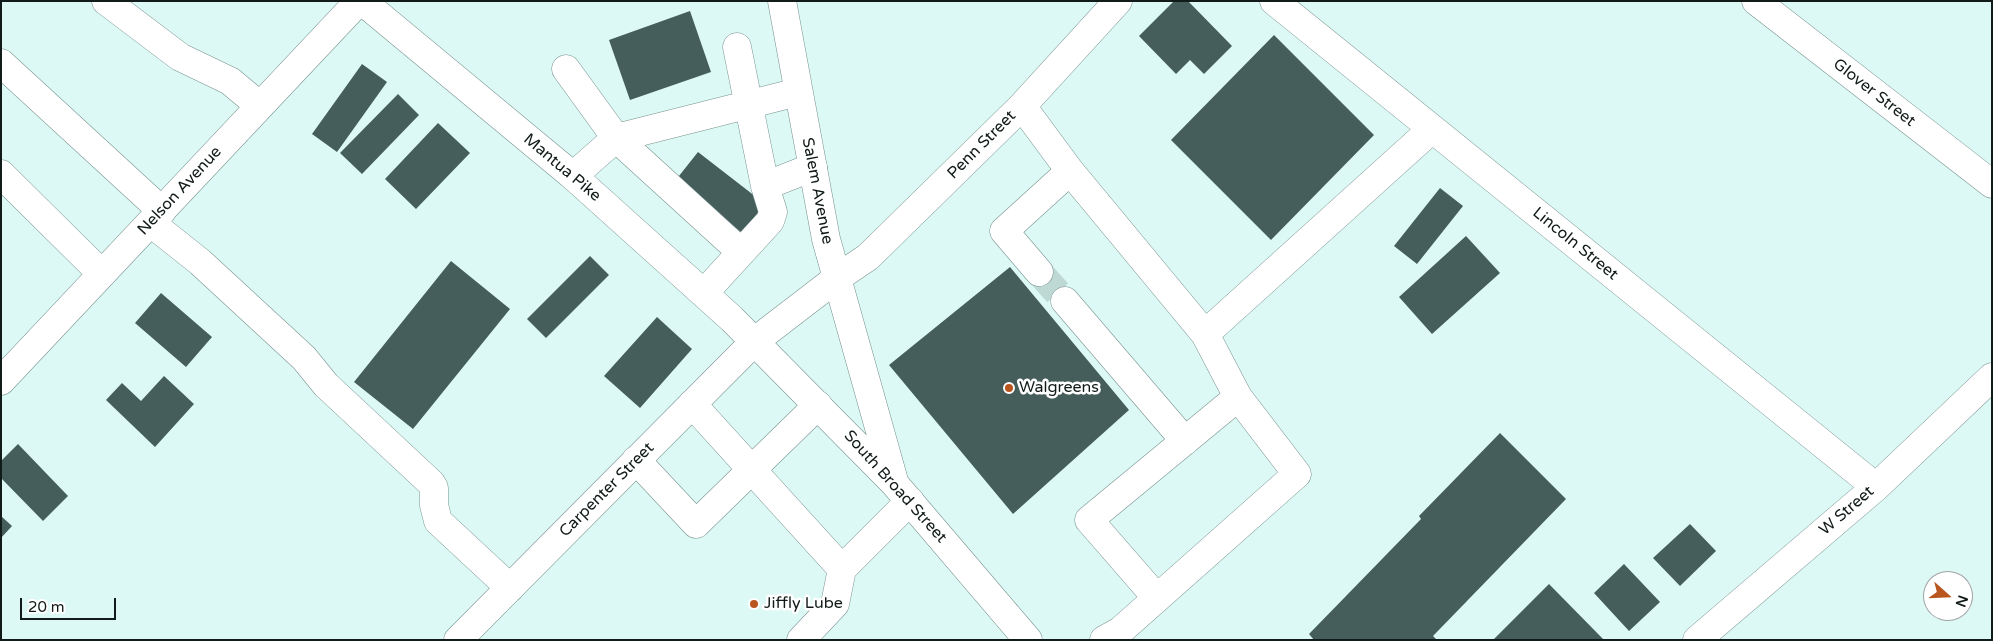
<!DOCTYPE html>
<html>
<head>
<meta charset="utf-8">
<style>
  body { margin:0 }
  #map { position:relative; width:1993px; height:641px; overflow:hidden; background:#ddf9f5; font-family:"Varela Round",sans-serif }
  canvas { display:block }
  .frame { position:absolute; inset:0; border:2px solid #111b19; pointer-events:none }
  .north { position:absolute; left:1923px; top:571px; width:50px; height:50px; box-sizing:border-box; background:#fff; border:1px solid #a0a4a3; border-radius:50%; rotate:110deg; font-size:14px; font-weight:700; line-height:20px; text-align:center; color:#111b19 }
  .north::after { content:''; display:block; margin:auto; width:18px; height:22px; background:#b9551f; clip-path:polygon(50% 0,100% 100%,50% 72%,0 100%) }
  .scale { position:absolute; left:20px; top:598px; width:96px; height:22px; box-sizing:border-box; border:2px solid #111b19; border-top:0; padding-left:6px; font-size:15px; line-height:18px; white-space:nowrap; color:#111b19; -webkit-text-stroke:4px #fff; paint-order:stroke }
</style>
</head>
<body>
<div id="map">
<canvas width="1993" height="641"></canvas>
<div class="frame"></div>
<div class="north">N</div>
<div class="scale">20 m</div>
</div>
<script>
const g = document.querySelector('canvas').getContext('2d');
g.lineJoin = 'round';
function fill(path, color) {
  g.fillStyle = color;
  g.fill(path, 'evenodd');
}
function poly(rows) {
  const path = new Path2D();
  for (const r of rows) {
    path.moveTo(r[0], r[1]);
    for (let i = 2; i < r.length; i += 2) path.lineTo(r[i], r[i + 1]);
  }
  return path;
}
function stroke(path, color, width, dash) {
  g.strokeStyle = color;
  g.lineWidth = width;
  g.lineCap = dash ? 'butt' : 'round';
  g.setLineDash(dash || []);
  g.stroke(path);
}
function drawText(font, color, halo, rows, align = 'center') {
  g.font = font + ' "Varela Round",sans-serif';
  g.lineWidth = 5;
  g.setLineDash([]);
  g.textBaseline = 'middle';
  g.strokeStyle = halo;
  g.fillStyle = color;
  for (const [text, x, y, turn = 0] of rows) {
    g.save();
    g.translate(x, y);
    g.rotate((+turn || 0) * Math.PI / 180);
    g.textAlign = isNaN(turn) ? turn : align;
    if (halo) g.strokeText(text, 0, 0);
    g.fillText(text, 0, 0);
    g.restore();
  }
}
fill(poly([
  [1174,1,1188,1,1232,46,1204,74,1190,60,1176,74,1139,36],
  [690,11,711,72,630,100,609,40],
  [1274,35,1374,135,1271,240,1171,140],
  [362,64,387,82,337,152,312,134],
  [398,94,419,115,362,174,340,153],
  [438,123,470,153,416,209,385,179],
  [698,152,769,207,746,236,675,181],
  [1440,188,1463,206,1417,264,1394,246],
  [1466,236,1500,273,1432,334,1399,297],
  [590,256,609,275,546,338,527,319],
  [451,261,510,309,413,429,354,382],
  [1010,267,1129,410,1013,514,889,365],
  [161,293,212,337,186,367,135,323],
  [657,317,692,349,640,408,604,376],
  [164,376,194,404,155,447,106,400,122,383,141,401],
  [1500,433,1566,499,1433,636,1437,640,1314,640,1309,634,1421,519,1419,516],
  [18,444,68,496,43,521,1,478,1,461],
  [1,516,12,526,1,538],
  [1690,524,1716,551,1680,586,1653,558],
  [1624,564,1660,602,1629,631,1594,593],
  [1549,584,1604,640,1493,640]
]), '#465e5b');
stroke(poly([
  [1039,272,1065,301]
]), '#bed8d4', 28, [28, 14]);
const minor = poly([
  [106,1,180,57,230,81,260,106],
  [1274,1,1876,487],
  [1756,1,1992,184],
  [1,63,162,211],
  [566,69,616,138,741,252],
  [1022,106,1070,171,1205,334,1238,397,1297,474,1120,631,1104,640],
  [1,174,102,274],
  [573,176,616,138,798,92],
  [765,186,813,167],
  [151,223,200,262,304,358,326,385,431,483,434,488,434,505,438,521,510,588],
  [1039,272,1004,231,1070,171],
  [837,278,868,257,1022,106,1118,1],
  [704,293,770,221,773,212,765,186,737,47],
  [1065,301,1185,441],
  [1205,334,1432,129],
  [1,381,359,1],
  [692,404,842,569,835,604,801,640],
  [636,460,696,524,818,405],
  [842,569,910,501],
  [1156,597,1089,520,1238,397],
  [458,640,755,341],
  [1697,640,1876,487,1992,377]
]);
const major = poly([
  [362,1,573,176,732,319,894,483,1028,640],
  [782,1,826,239,894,481],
  [755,341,837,278]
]);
stroke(minor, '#78928f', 29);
stroke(major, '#78928f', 29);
stroke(minor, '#fff', 28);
stroke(major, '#fff', 28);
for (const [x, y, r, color] of [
  [1009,388,5,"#b9551f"],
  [754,604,5,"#b9551f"]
]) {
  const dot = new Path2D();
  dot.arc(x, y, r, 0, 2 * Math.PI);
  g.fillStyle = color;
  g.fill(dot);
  stroke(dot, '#fff', 2);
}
drawText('16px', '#111b19', '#fff', [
  ["Glover Street",1874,93,38],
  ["Penn Street",982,145,-45],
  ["Mantua Pike",562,168,40],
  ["Nelson Avenue",180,191,-47],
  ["Salem Avenue",817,191,79],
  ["Lincoln Street",1575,244,39],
  ["South Broad Street",895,487,48],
  ["Carpenter Street",607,490,-45],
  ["W Street",1847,511,-41]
]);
drawText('16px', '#111b19', '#fff', [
  ["Walgreens",1019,388],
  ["Jiffly Lube",764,604]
], 'left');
</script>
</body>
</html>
